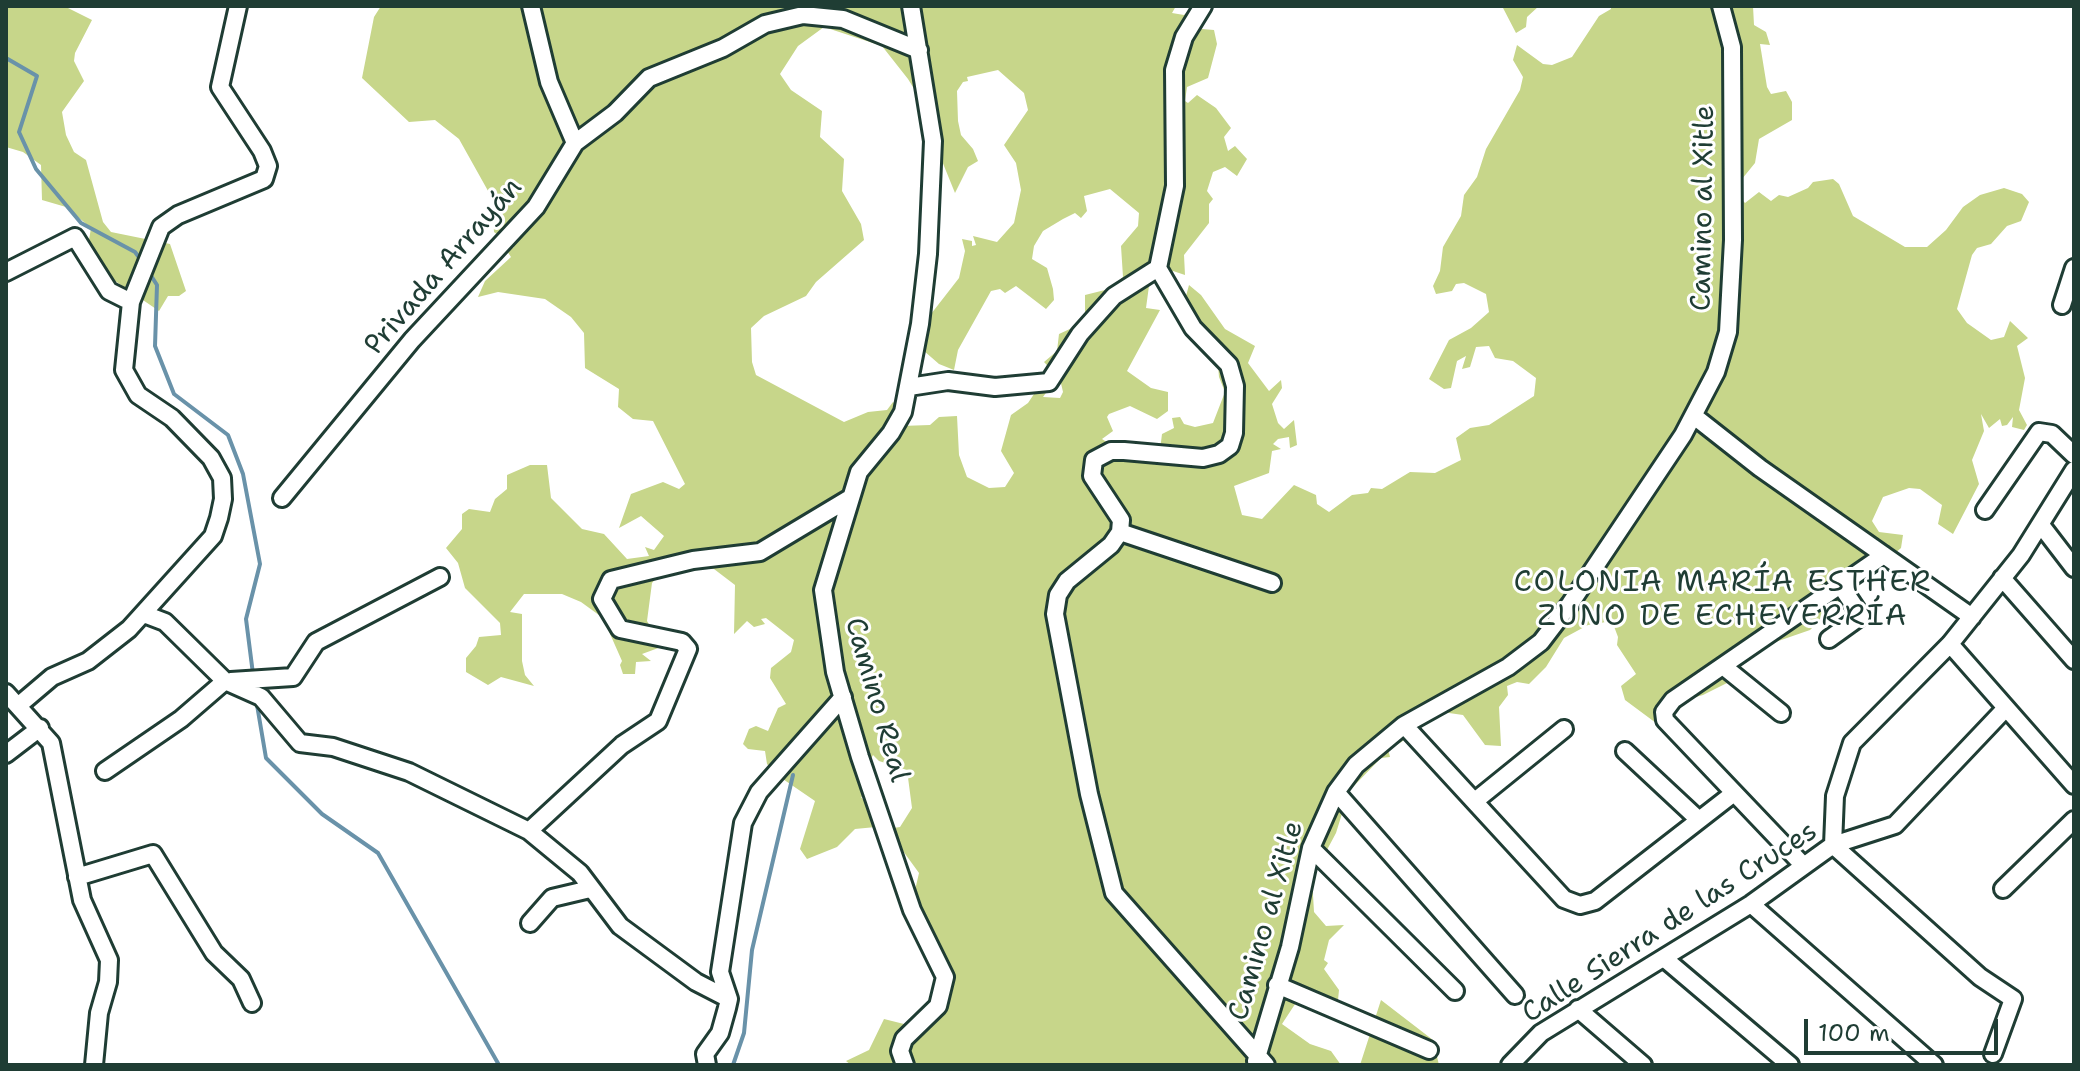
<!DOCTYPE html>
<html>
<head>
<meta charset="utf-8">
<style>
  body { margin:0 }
  #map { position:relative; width:2080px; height:1071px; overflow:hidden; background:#fff; font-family:"Shantell Sans",sans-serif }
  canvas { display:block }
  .frame { position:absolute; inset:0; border:8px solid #1f3d34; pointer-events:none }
  .scale { position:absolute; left:1804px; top:1019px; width:194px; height:36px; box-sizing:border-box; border:4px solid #1f3d34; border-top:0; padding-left:10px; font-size:24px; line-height:28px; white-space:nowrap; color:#1f3d34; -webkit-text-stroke:6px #fff; paint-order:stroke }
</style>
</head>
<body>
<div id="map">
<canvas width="2080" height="1071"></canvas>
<div class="frame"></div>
<div class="scale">100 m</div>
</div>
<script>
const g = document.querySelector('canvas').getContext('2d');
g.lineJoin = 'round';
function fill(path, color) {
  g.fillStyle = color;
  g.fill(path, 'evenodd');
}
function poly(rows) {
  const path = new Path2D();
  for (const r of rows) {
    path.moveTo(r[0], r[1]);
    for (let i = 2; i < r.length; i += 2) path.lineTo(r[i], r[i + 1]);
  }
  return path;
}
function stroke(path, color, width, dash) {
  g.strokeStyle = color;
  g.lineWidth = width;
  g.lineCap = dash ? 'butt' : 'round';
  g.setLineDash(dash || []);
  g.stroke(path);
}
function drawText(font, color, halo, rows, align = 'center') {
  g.font = font + ' "Shantell Sans",sans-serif';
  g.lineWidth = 6;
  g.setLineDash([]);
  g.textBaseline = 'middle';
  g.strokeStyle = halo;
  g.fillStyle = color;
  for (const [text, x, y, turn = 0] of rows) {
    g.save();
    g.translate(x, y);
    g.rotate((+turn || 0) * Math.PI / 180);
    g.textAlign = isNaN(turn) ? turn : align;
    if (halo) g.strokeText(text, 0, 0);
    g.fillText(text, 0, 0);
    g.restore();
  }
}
fill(poly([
  [64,6,92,20,75,53,74,61,84,81,62,112,66,135,74,152,86,160,103,222,111,232,170,244,186,291,179,296,168,296,159,311,99,270,88,246,91,228,66,207,42,200,41,165,23,152,6,147,6,7],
  [381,6,1176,6,1172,13,1184,15,1193,6,1206,6,1201,16,1202,29,1214,30,1217,44,1208,78,1187,87,1185,101,1188,103,1197,95,1216,108,1231,128,1224,137,1228,151,1235,146,1247,159,1237,176,1225,167,1213,172,1207,191,1213,199,1209,204,1209,223,1184,255,1185,275,1173,271,1161,284,1152,282,1149,286,1146,308,1160,310,1127,371,1151,388,1168,392,1168,411,1157,419,1130,406,1109,414,1107,417,1113,431,1102,439,1119,450,1160,450,1162,434,1174,428,1172,418,1180,417,1184,424,1195,427,1213,423,1225,392,1219,377,1217,353,1198,321,1183,307,1189,285,1201,295,1225,329,1255,346,1248,363,1269,391,1281,380,1282,388,1272,404,1278,423,1284,429,1294,420,1297,445,1290,448,1289,437,1278,439,1273,444,1281,449,1272,451,1269,473,1234,486,1242,515,1262,519,1294,485,1316,495,1317,504,1329,512,1352,495,1368,493,1371,488,1382,489,1410,472,1435,473,1461,460,1456,438,1470,428,1489,425,1534,396,1536,378,1513,361,1495,358,1489,346,1476,347,1470,367,1462,369,1466,356,1457,361,1451,388,1444,389,1429,379,1449,340,1471,328,1489,312,1486,294,1464,283,1456,284,1452,291,1436,294,1433,286,1440,271,1443,247,1461,216,1464,195,1477,177,1486,149,1520,90,1523,77,1513,60,1517,45,1543,64,1552,65,1572,57,1599,16,1611,9,1611,6,1753,6,1754,25,1766,32,1770,45,1760,44,1767,87,1771,94,1786,91,1792,102,1792,120,1759,139,1755,163,1733,190,1745,203,1759,192,1771,201,1779,195,1788,197,1808,188,1813,182,1833,179,1839,184,1853,216,1905,247,1927,247,1946,230,1963,207,1980,195,2004,188,2022,194,2029,202,2021,221,2007,226,1991,244,1977,248,1972,255,1957,309,1967,323,1991,340,2004,337,2010,321,2028,338,2017,346,2025,378,2019,410,2027,425,2024,430,2012,427,2013,417,2007,425,2002,426,2000,419,1989,428,1981,414,1984,431,1972,460,1979,484,1953,534,1938,524,1942,505,1920,489,1909,488,1883,497,1872,521,1879,532,1903,535,1901,548,1840,602,1832,614,1822,618,1810,630,1761,647,1747,658,1731,681,1703,695,1674,703,1656,723,1625,700,1621,686,1636,674,1617,645,1618,637,1612,621,1588,625,1564,638,1546,667,1529,684,1517,682,1507,686,1508,695,1499,707,1501,746,1485,745,1463,715,1442,712,1400,743,1387,745,1390,757,1381,758,1349,791,1336,833,1312,878,1314,912,1326,926,1344,925,1329,940,1324,960,1328,963,1324,969,1339,990,1338,1000,1331,1009,1301,995,1282,1024,1310,1044,1331,1051,1341,1065,851,1065,846,1061,869,1050,884,1019,904,1024,932,1019,943,1012,943,996,913,899,919,873,887,829,900,827,912,808,907,770,879,761,873,755,868,764,868,795,861,797,886,826,855,829,837,847,807,859,800,849,815,801,777,775,767,764,765,751,748,749,743,744,749,729,756,726,768,731,778,708,786,704,770,678,771,668,791,652,794,640,766,618,761,619,765,624,754,627,747,621,734,634,735,585,714,569,678,569,657,577,652,583,647,621,652,630,666,639,661,647,642,654,651,661,636,662,635,674,623,674,620,665,622,661,603,618,581,602,562,594,524,594,510,612,522,614,522,661,525,675,534,686,501,677,488,685,466,672,466,658,476,646,479,637,501,635,500,623,465,588,458,563,446,548,462,529,462,514,469,509,490,512,495,499,507,489,507,475,530,465,547,465,551,498,582,529,604,534,627,559,649,556,645,547,654,550,664,536,641,516,619,528,631,494,663,482,679,489,685,484,653,421,633,419,618,407,619,389,585,368,584,333,571,317,545,299,498,292,478,297,485,281,511,257,507,251,514,247,494,232,492,198,459,139,435,120,409,122,362,78,374,17],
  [824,27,882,46,908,79,943,136,942,161,955,193,968,167,978,161,973,149,961,135,958,121,957,91,963,82,968,81,967,77,998,70,1024,93,1028,110,1004,145,1016,163,1021,190,1014,223,997,242,973,236,976,245,972,246,972,241,962,239,965,251,959,278,931,314,916,344,939,364,954,370,958,350,991,291,1000,289,1005,293,1016,286,1046,309,1054,300,1053,289,1047,268,1032,259,1034,246,1043,231,1063,219,1075,213,1081,218,1087,211,1084,196,1110,189,1139,213,1138,226,1121,246,1123,277,1109,289,1085,295,1085,322,1059,334,1057,351,1044,362,1060,379,1063,392,1060,398,1043,397,1048,390,1036,391,1028,403,1011,415,1001,451,1014,473,1005,487,989,488,967,477,959,455,957,416,939,417,930,425,901,426,891,420,898,406,893,402,887,410,868,412,844,422,756,375,752,362,751,328,764,316,806,296,816,282,864,240,861,224,842,191,844,159,820,137,822,111,791,90,780,74,798,46],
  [1502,6,1539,6,1527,17,1526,27,1516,33],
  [1381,1000,1433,1040,1439,1065,1360,1065]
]), '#c7d68a');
stroke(poly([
  [6,58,37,76,19,132,36,169,81,223,135,252,141,260],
  [148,271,157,285,155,346,174,394,228,435,243,474,260,564,246,619,253,674],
  [256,699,266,758,322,814,378,853,499,1065],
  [733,1065,744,1033,752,950,793,775]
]), '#6992a9', 4);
const minor = poly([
  [531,6,549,82,575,143],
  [1203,6,1184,37,1174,70,1175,186,1158,268,1193,328,1229,365,1235,386,1234,433,1230,446,1219,454,1203,458,1124,451,1111,451,1094,460,1092,476,1121,520,1120,532,1111,545,1067,581,1058,595,1055,614,1089,794,1114,893,1266,1065],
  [6,272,75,237,109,291,131,302],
  [2062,305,2074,268],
  [909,387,948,381,995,387,1049,382,1080,334,1114,296,1158,268],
  [1694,416,1760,468,1972,617],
  [282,498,412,340,536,207,575,143,615,113,649,78,723,48,765,24,803,15,843,19,919,50],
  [1985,510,2039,432,2052,434,2074,455],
  [2041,525,2074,568],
  [1120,532,1272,583],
  [2002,578,2074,660],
  [144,614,165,622,225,681,261,697,300,743,333,747,409,772,529,831,580,873,620,926,696,982,729,999],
  [1829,639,1861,616,1839,583],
  [1950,644,2074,785],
  [1723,666,1781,713],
  [231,681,293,677,316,642,440,577],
  [6,693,51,743,82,900,109,960,108,982,99,1013,94,1065],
  [19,705,52,677,88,661,129,629,213,536,219,518,223,499,222,478,211,458,172,418,138,395,124,370,131,302,161,227,178,215,264,179,268,166,262,151,220,87,238,6],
  [1404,725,1564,899,1580,905,1595,901,1734,793],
  [1625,751,1699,820],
  [6,754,40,728],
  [105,771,181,719,225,681],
  [1336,792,1515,995],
  [1475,801,1564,729],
  [529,831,622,745,658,721,688,649,682,642,620,629,602,599,611,580,693,560,760,552,850,498],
  [1311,848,1455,991],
  [1803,865,1665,720,1664,712,1673,700,1884,555],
  [77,877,153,854,214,953,241,979,252,1003],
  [2003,889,2074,820],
  [1751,904,1934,1065],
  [530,923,552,898,590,889],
  [1665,959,1790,1065],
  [1277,985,1429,1050],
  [1578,1009,1643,1065],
  [1993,1054,2013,999,1980,977,1833,845,1835,796,1852,743,1950,644,2021,555,2074,470],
  [1256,1061,1290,947,1311,848,1336,792,1356,765,1404,725,1508,667,1541,642,1570,604,1683,435,1716,372,1728,332,1733,240,1732,47,1721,6],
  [707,1065,705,1054,720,1033,727,1008,729,999,720,972,743,823,759,792,843,697],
  [905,1065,900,1051,904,1039,938,1006,945,977,912,910,860,757,835,672,823,590,859,472,891,433,903,412,920,324,928,254,933,141,911,6],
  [1510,1065,1541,1033,1751,904,1833,845,1895,825,2005,709]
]);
stroke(minor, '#1f3d34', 22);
stroke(minor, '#fff', 16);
drawText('28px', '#1f3d34', '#fff', [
  ["Camino al Xitle",1704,208,-89],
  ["Privada Arrayán",444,267,-49],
  ["Camino Real",876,700,74],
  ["Camino al Xitle",1267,921,-74],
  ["Calle Sierra de las Cruces",1670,923,-33]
]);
g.letterSpacing = '2px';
drawText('30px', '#1f3d34', '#fff', [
  ["COLONIA MARÍA ESTHER",1723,583],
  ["ZUNO DE ECHEVERRÍA",1723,617]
]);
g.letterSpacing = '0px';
</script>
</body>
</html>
